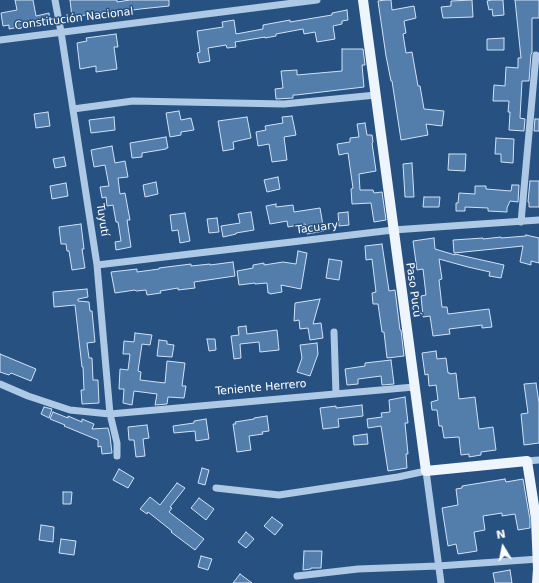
<!DOCTYPE html>
<html>
<head>
<meta charset="utf-8">
<style>
  body { margin:0 }
  #map { position:relative; width:539px; height:583px; overflow:hidden; background:#275180; font-family:"DejaVu Sans",sans-serif }
  canvas { display:block }
  .north { position:absolute; left:483px; top:527px; width:40px; height:40px; -webkit-text-stroke:3px #275180; paint-order:stroke; rotate:350deg; font-size:11px; font-weight:700; line-height:16px; text-align:center; color:#fff }
  .north::after { content:''; display:block; margin:auto; width:14px; height:18px; background:#fff; clip-path:polygon(50% 0,100% 100%,50% 72%,0 100%) }
</style>
</head>
<body>
<div id="map">
<canvas width="539" height="583"></canvas>
<div class="north">N</div>
</div>
<script>
const g = document.querySelector('canvas').getContext('2d');
g.lineJoin = 'round';
function fill(path, color) {
  g.fillStyle = color;
  g.fill(path, 'evenodd');
}
function poly(rows) {
  const path = new Path2D();
  for (const r of rows) {
    path.moveTo(r[0], r[1]);
    for (let i = 2; i < r.length; i += 2) path.lineTo(r[i], r[i + 1]);
  }
  return path;
}
function stroke(path, color, width, dash) {
  g.strokeStyle = color;
  g.lineWidth = width;
  g.lineCap = dash ? 'butt' : 'round';
  g.setLineDash(dash || []);
  g.stroke(path);
}
function drawText(font, color, halo, rows, align = 'center') {
  g.font = font + ' "DejaVu Sans",sans-serif';
  g.lineWidth = 3;
  g.setLineDash([]);
  g.textBaseline = 'middle';
  g.strokeStyle = halo;
  g.fillStyle = color;
  for (const [text, x, y, turn = 0] of rows) {
    g.save();
    g.translate(x, y);
    g.rotate((+turn || 0) * Math.PI / 180);
    g.textAlign = isNaN(turn) ? turn : align;
    if (halo) g.strokeText(text, 0, 0);
    g.fillText(text, 0, 0);
    g.restore();
  }
}
const building = poly([
  [15,0,33,0,36,16,49,13,50,23,28,27,28,25,9,29,9,25,3,26,1,13,17,10,15,0],
  [70,0,117,0,117,2,130,0,169,0,169,6,140,9,106,14,106,12,72,17,70,0],
  [385,0,391,0,392,10,414,6,416,18,404,21,406,33,403,34,406,53,412,52,418,86,420,86,424,109,444,111,442,126,426,124,428,135,401,140,392,81,391,81,386,56,378,1,385,0],
  [472,0,473,17,443,18,441,7,451,6,451,1,472,0],
  [491,0,503,0,504,15,493,16,492,9,489,10,487,1,491,0],
  [515,0,539,0,539,18,532,18,532,53,531,54,529,81,522,81,520,118,525,119,524,131,509,130,510,112,508,112,509,101,493,101,494,85,505,86,506,67,518,68,518,58,521,58,515,0],
  [347,10,348,20,342,21,342,24,333,26,335,39,317,42,315,32,304,34,303,29,276,34,276,36,265,38,265,37,235,42,236,47,227,48,226,45,208,48,210,61,199,63,197,53,200,52,197,31,223,27,222,22,234,20,236,34,263,29,263,25,290,20,290,22,332,15,332,13,347,10],
  [116,34,118,47,114,47,117,69,96,72,96,66,80,69,77,43,87,41,86,38,116,34],
  [504,38,504,50,487,50,487,39,504,38],
  [342,49,363,49,365,65,362,65,364,87,296,95,293,95,293,98,276,99,275,89,283,88,281,71,297,70,297,75,342,71,342,49],
  [179,111,181,120,191,118,194,130,181,132,181,135,170,137,166,113,179,111],
  [48,112,50,126,36,128,34,114,48,112],
  [292,116,296,135,284,137,287,160,272,162,269,144,258,146,256,132,266,130,265,126,283,123,282,117,292,116],
  [114,117,115,130,91,133,89,120,114,117],
  [247,117,251,138,233,142,234,149,223,151,218,121,247,117],
  [535,119,539,119,539,131,534,131,535,119],
  [365,123,367,135,372,135,373,142,372,143,376,171,359,174,360,190,373,190,374,193,382,192,386,220,374,222,371,203,352,204,351,189,353,188,348,153,339,155,337,144,350,142,350,138,359,137,357,124,365,123],
  [166,137,168,148,166,148,166,149,142,153,142,157,132,158,130,143,166,137],
  [496,138,514,139,513,163,501,162,501,154,495,154,496,138],
  [112,146,115,163,125,161,128,177,118,178,120,194,125,193,130,220,127,220,131,247,116,250,115,242,121,241,118,222,116,222,113,205,107,206,106,197,102,198,100,187,109,186,105,165,94,167,91,150,112,146],
  [449,154,466,154,465,171,448,170,449,154],
  [64,157,66,166,55,168,53,159,64,157],
  [412,163,414,197,405,197,403,164,412,163],
  [278,177,280,189,267,192,264,180,278,177],
  [530,181,539,181,539,207,529,207,529,202,528,202,530,181],
  [156,182,158,194,145,197,143,185,156,182],
  [66,183,68,196,52,199,50,186,66,183],
  [512,185,519,185,518,202,510,201,507,208,507,212,488,211,488,208,465,207,465,211,456,211,456,203,458,203,459,193,475,194,475,186,486,186,486,189,511,191,512,185],
  [424,197,440,197,439,207,423,207,424,197],
  [276,204,276,207,293,205,294,212,320,208,324,231,307,234,305,224,288,227,287,221,270,224,266,206,276,204],
  [251,212,254,230,236,233,236,234,223,237,221,226,240,223,238,214,251,212],
  [348,212,349,225,339,226,338,213,348,212],
  [185,213,190,241,180,243,178,230,172,231,170,215,185,213],
  [217,218,219,232,209,233,207,219,217,218],
  [81,224,84,249,82,249,85,268,72,270,69,251,67,251,66,244,61,244,59,227,81,224],
  [526,235,539,238,539,263,531,261,531,265,520,262,523,246,454,253,453,240,483,238,483,239,501,237,501,238,526,236,526,235],
  [434,238,435,249,455,255,455,254,504,265,501,278,489,276,490,272,468,267,439,259,442,279,439,280,442,307,447,307,448,314,489,309,492,327,482,328,482,325,449,329,450,334,433,336,430,316,423,317,421,296,426,295,423,269,417,270,413,241,434,238],
  [382,244,389,291,395,290,400,330,401,330,404,356,387,358,384,332,382,332,378,304,373,304,372,293,376,292,372,259,366,260,365,246,382,244],
  [298,251,307,253,301,289,281,285,282,292,270,294,270,293,268,293,267,283,255,284,255,283,239,285,237,271,253,268,253,265,264,263,264,265,283,262,296,264,298,251],
  [329,259,342,261,339,280,326,278,329,259],
  [233,262,235,276,194,282,195,288,178,290,178,288,160,291,161,293,147,295,146,290,136,291,135,290,115,293,111,272,137,269,137,272,159,269,159,268,191,264,191,266,210,264,210,265,233,262],
  [87,289,88,297,78,299,78,301,89,302,90,311,92,311,95,342,87,343,89,358,92,358,93,380,98,380,99,403,82,404,81,390,84,390,83,367,82,367,75,305,54,307,53,292,87,289],
  [320,299,313,324,321,323,323,338,310,340,308,328,300,329,299,320,294,321,295,303,320,299],
  [246,326,247,334,277,330,279,350,260,352,259,342,240,344,241,358,234,359,231,336,239,335,238,327,246,326],
  [135,333,152,335,150,345,142,344,138,371,141,372,140,380,165,383,167,361,185,363,182,386,186,386,184,398,168,397,167,404,155,405,157,394,134,391,132,405,123,403,124,389,119,389,120,369,128,370,130,354,123,354,124,341,134,342,135,333],
  [207,339,215,339,216,350,209,351,207,339],
  [159,340,167,341,167,344,174,345,172,357,157,356,159,340],
  [317,343,318,354,310,376,297,372,302,358,300,345,317,343],
  [436,351,437,359,446,358,448,373,450,373,450,374,456,373,459,399,475,397,479,429,493,427,496,450,481,452,481,455,469,457,469,454,461,455,459,437,444,438,442,426,439,426,437,410,432,410,431,402,438,400,436,385,429,386,428,374,425,375,422,353,436,351],
  [0,354,36,369,31,381,11,373,9,375,0,372,0,354],
  [391,360,394,384,382,385,381,376,358,379,358,384,347,385,345,369,365,366,365,363,391,360],
  [536,383,539,403,539,443,524,445,521,414,528,413,524,384,536,383],
  [405,397,408,423,405,423,408,454,406,454,407,468,388,471,381,426,368,428,367,419,382,417,381,413,390,412,389,400,405,397],
  [362,405,363,416,338,419,339,427,323,429,320,408,336,406,336,408,362,405],
  [44,407,52,409,49,418,41,414,44,407],
  [53,412,68,418,68,416,82,422,82,419,94,424,92,429,108,428,110,436,112,453,102,454,101,446,98,447,98,440,64,426,65,425,50,419,53,412],
  [267,416,269,431,262,432,263,434,249,436,251,450,237,452,233,424,236,424,235,422,254,419,254,418,267,416],
  [206,419,209,439,196,441,195,431,174,433,173,426,194,423,194,421,206,419],
  [147,425,149,438,143,439,145,456,136,457,134,440,129,440,128,427,147,425],
  [367,434,368,444,354,445,353,436,367,434],
  [202,468,209,470,205,485,198,483,202,468],
  [119,469,134,478,128,488,113,480,119,469],
  [505,479,506,482,523,479,530,520,530,528,518,530,515,514,502,516,502,513,483,516,485,530,474,532,477,551,458,554,456,544,448,546,442,508,458,505,456,489,462,488,462,486,505,479],
  [177,483,185,488,170,507,172,508,169,512,204,539,195,550,171,532,172,531,148,512,147,514,140,509,150,497,160,505,177,483],
  [63,492,72,492,71,504,63,504,63,492],
  [199,498,214,509,206,520,191,508,199,498],
  [272,517,283,525,275,535,264,526,272,517],
  [41,525,54,527,53,542,39,540,41,525],
  [246,532,254,539,246,548,238,542,246,532],
  [61,539,76,541,74,555,59,553,61,539],
  [304,551,322,551,321,568,311,568,311,569,303,570,304,551],
  [201,556,212,559,208,570,198,567,201,556],
  [510,570,512,583,495,583,493,573,510,570],
  [240,574,252,583,233,583,240,574]
]);
fill(building, '#537dab');
stroke(building, '#d1e2f5', 1);
stroke(poly([
  [55,0,61,32,97,265,110,414,117,443,117,456],
  [0,40,317,0],
  [73,109,133,101,284,104,376,95],
  [521,222,536,55],
  [97,265,393,230,539,220],
  [334,332,336,394],
  [0,384,28,396,70,410,110,414,414,387],
  [527,461,539,460],
  [216,488,279,495,398,477,426,471,441,583],
  [297,576,358,569,438,566,539,559]
]), '#aec9e6', 7);
stroke(poly([
  [363,0,426,471,527,461,536,519,538,569,537,583]
]), '#eff5fd', 10);
drawText('11px', '#fff', '#275180', [
  ["Constitución Nacional",74,19,-7],
  ["Tuyutí",102,220,81],
  ["Tacuary",317,228,-7],
  ["Paso Pucú",413,290,82],
  ["Teniente Herrero",261,388,-5]
]);
</script>
</body>
</html>
